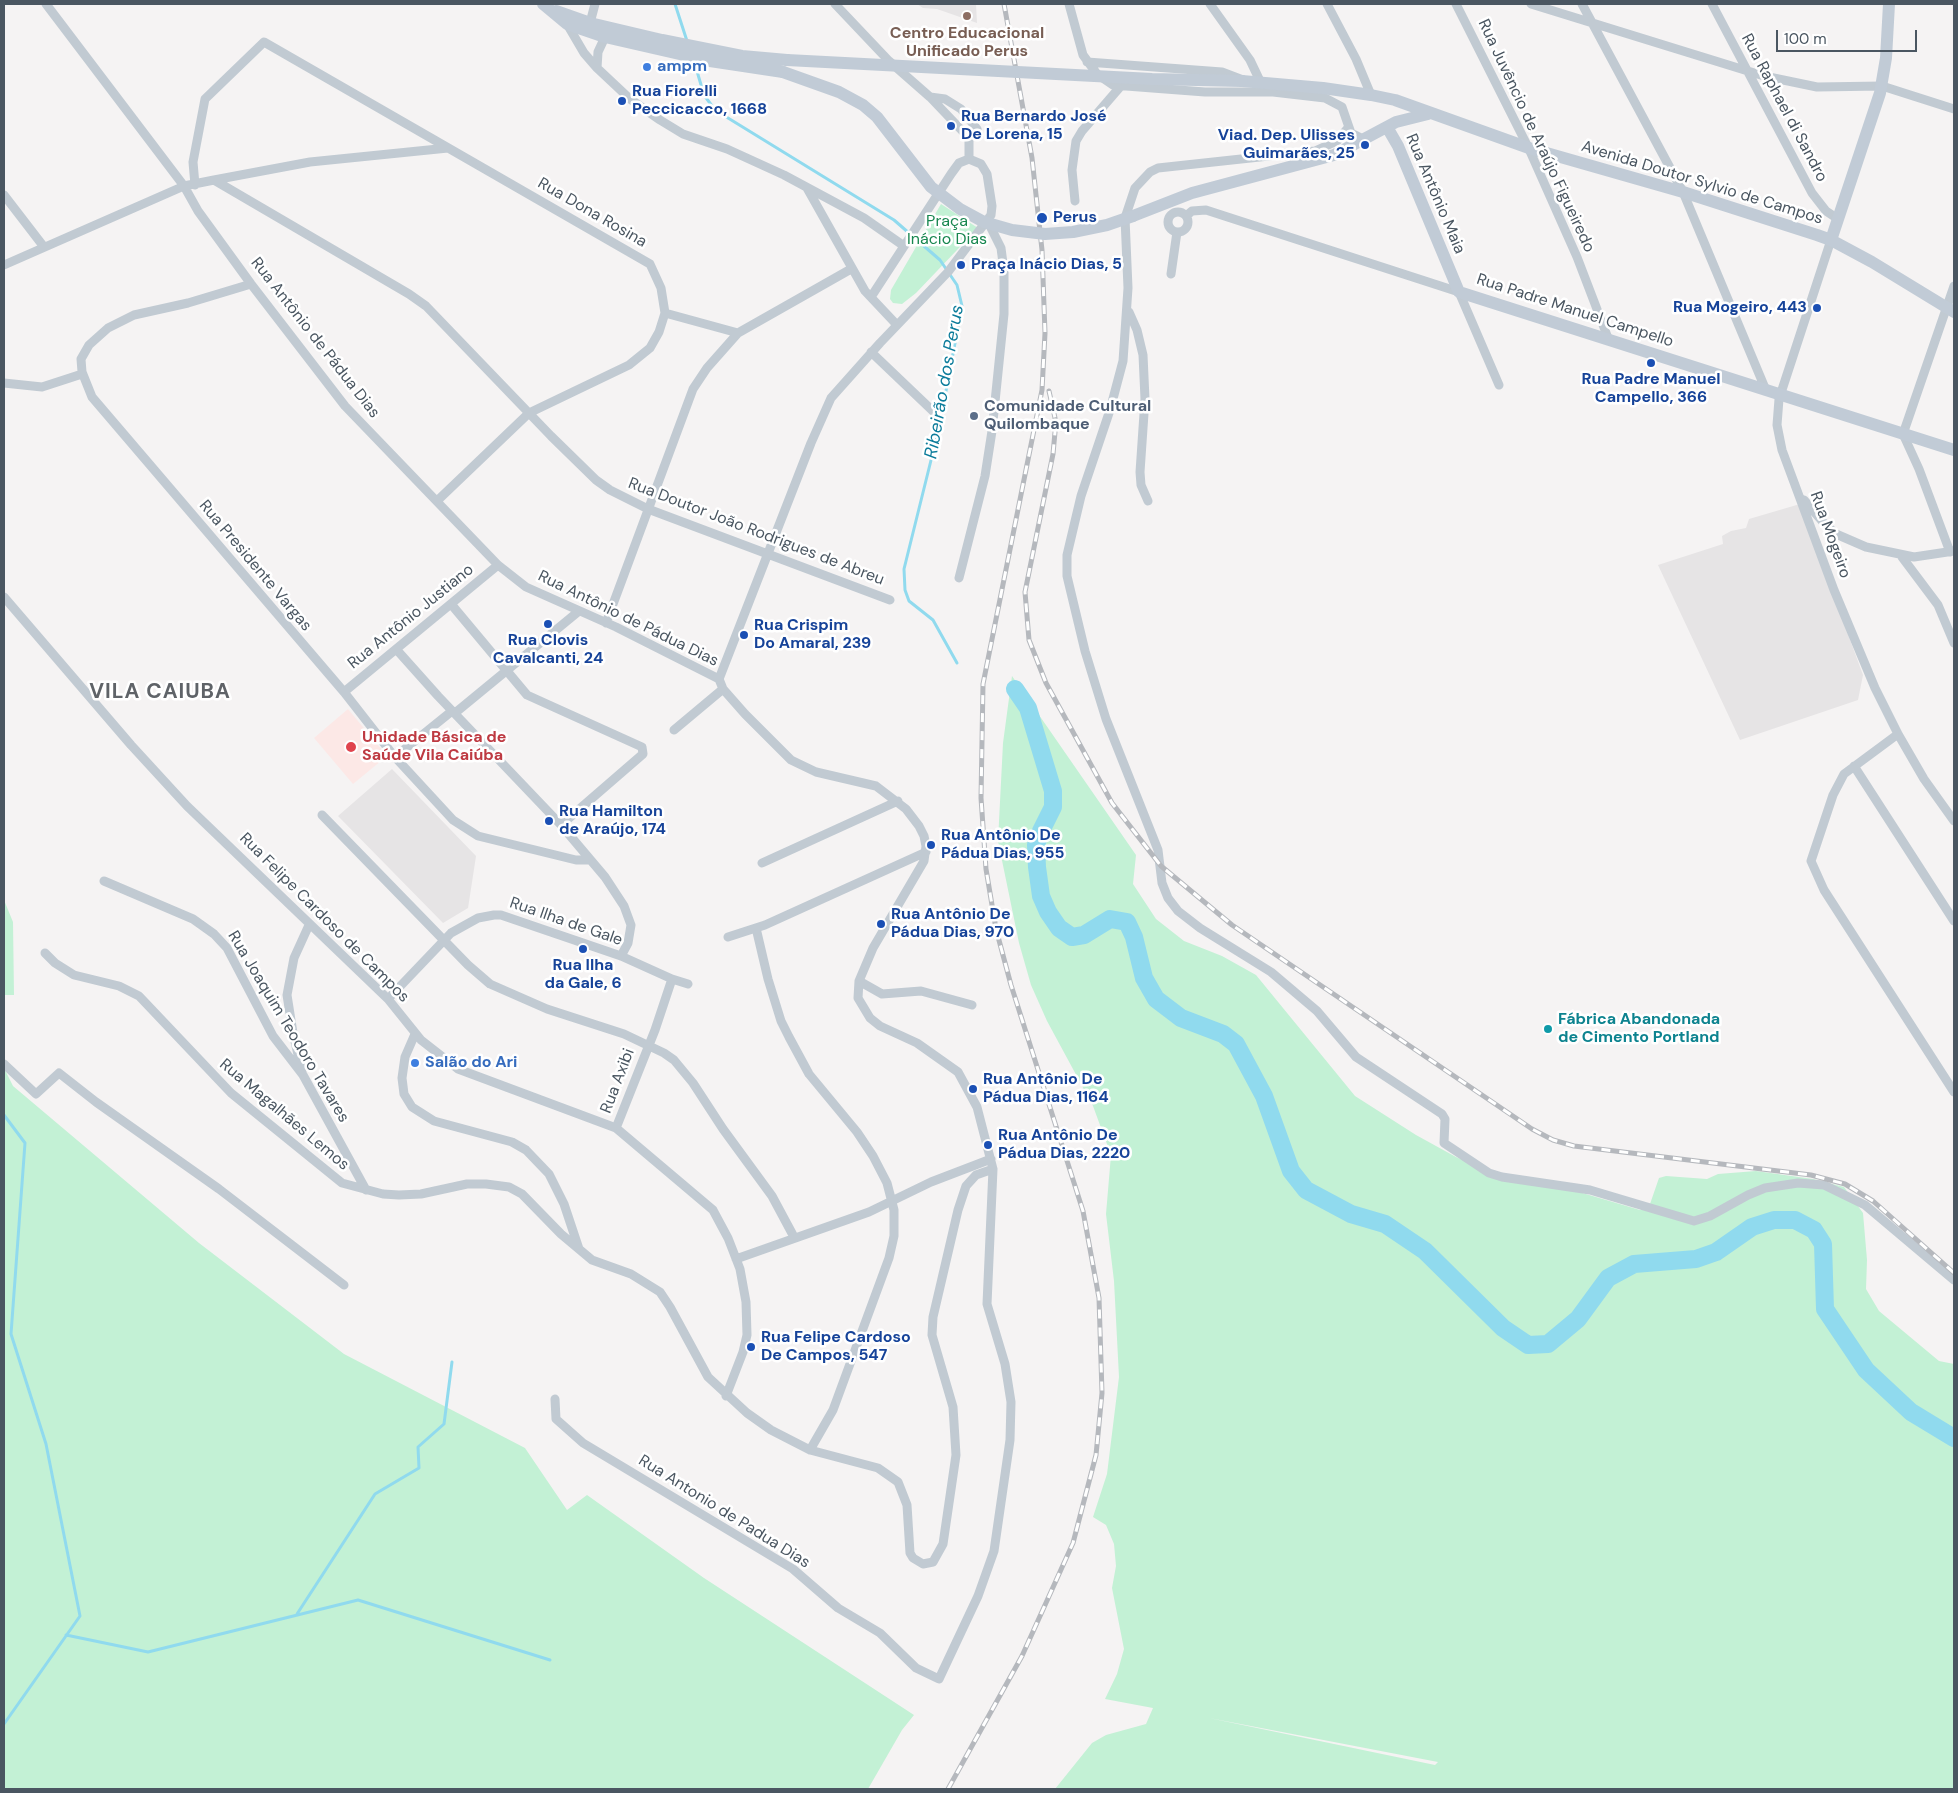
<!DOCTYPE html>
<html>
<head>
<meta charset="utf-8">
<style>
  body { margin:0 }
  #map { position:relative; width:1958px; height:1793px; overflow:hidden; background:#f5f3f3; font-family:"DM Sans",sans-serif }
  canvas { display:block }
  .frame { position:absolute; inset:0; border:5px solid #4a5661; pointer-events:none }
  .scale { position:absolute; left:1776px; top:30px; width:141px; height:22px; box-sizing:border-box; border:2px solid #4a5661; border-top:0; padding-left:6px; font-size:15px; line-height:18px; white-space:nowrap; color:#4a5661; -webkit-text-stroke:4px #fff; paint-order:stroke }
</style>
</head>
<body>
<div id="map">
<canvas width="1958" height="1793"></canvas>
<div class="frame"></div>
<div class="scale">100 m</div>
</div>
<script>
const g = document.querySelector('canvas').getContext('2d');
g.lineJoin = 'round';
function fill(path, color) {
  g.fillStyle = color;
  g.fill(path, 'evenodd');
}
function poly(rows) {
  const path = new Path2D();
  for (const r of rows) {
    if (r.length === 3) {
      path.moveTo(r[0] + r[2], r[1]);
      path.arc(r[0], r[1], r[2], 0, 2 * Math.PI);
      continue;
    }
    path.moveTo(r[0], r[1]);
    for (let i = 2; i < r.length; i += 2) path.lineTo(r[i], r[i + 1]);
  }
  return path;
}
function stroke(path, color, width, dash) {
  g.strokeStyle = color;
  g.lineWidth = width;
  g.lineCap = dash ? 'butt' : 'round';
  g.setLineDash(dash || []);
  g.stroke(path);
}
function drawText(font, color, halo, rows, align = 'center') {
  g.font = font + ' "DM Sans",sans-serif';
  g.lineWidth = 5;
  g.setLineDash([]);
  g.textBaseline = 'middle';
  g.strokeStyle = halo;
  g.fillStyle = color;
  for (const [text, x, y, turn = 0] of rows) {
    g.save();
    g.translate(x, y);
    g.rotate((+turn || 0) * Math.PI / 180);
    g.textAlign = isNaN(turn) ? turn : align;
    if (halo) g.strokeText(text, 0, 0);
    g.fillText(text, 0, 0);
    g.restore();
  }
}
fill(poly([
  [917,4,976,4,977,23,937,9,923,8],
  [1800,504,1863,675,1858,700,1740,740,1658,565,1723,544,1722,536,1731,531,1746,528,1749,519],
  [392,769,476,856,468,908,443,923,338,816]
]), '#e6e4e5');
fill(poly([
  [348,709,387,756,353,784,314,738]
]), '#fce8e6');
fill(poly([
  [941,204,978,228,916,293,902,304,893,303,890,299,891,290],
  [1012,676,1136,855,1133,884,1156,919,1184,941,1222,956,1256,975,1355,1096,1416,1135,1456,1157,1511,1182,1579,1192,1640,1210,1650,1204,1659,1178,1666,1176,1707,1179,1718,1174,1756,1171,1813,1179,1844,1187,1863,1213,1867,1260,1866,1289,1879,1311,1939,1361,1954,1364,1954,1789,1055,1789,1092,1743,1106,1735,1146,1724,1153,1708,1105,1699,1117,1674,1124,1649,1112,1588,1116,1566,1114,1544,1106,1525,1093,1517,1107,1474,1119,1377,1114,1281,1106,1214,1111,1155,1093,1106,1047,1021,1031,985,1019,943,998,841,1003,743],
  [1209,1718,1438,1762,1435,1765],
  [4,900,13,922,14,995,4,995],
  [4,1068,13,1086,199,1243,344,1354,525,1448,567,1510,587,1495,704,1578,914,1715,902,1730,868,1789,4,1789]
]), '#c3f1d5');
stroke(poly([
  [675,4,687,41],
  [694,61,704,95,715,110,894,220,940,260,957,285,962,306,939,428,904,569,905,590,909,601,933,620,957,663],
  [4,1115,25,1143,11,1334,46,1444,80,1616,4,1724],
  [297,1614,375,1494,419,1468,418,1447,444,1424,452,1362],
  [66,1635,148,1652,358,1600,550,1660]
]), '#90daee', 3);
stroke(poly([
  [1015,689,1028,708,1053,791,1053,807,1041,831,1036,845,1037,867,1041,896,1048,912,1059,928,1072,937,1084,935,1110,919,1127,922,1134,937,1144,978,1156,999,1181,1018,1223,1034,1236,1044,1264,1096,1291,1171,1306,1190,1351,1214,1385,1224,1425,1251,1503,1328,1528,1345,1548,1344,1578,1319,1608,1278,1634,1264,1696,1259,1716,1252,1752,1227,1774,1220,1795,1220,1814,1230,1823,1244,1825,1309,1866,1370,1911,1412,1954,1438]
]), '#90daee', 18);
stroke(poly([
  [46,4,184,186,198,211,251,284,345,406,498,565,526,587,616,627,719,679,723,689,745,714,791,760,816,772,876,786,906,809,919,826,924,836,926,846,924,861,873,948,859,981,858,998,870,1018,880,1026,917,1043,958,1072,977,1107,993,1169,987,1304,1005,1364,1011,1402,1010,1440,994,1551,978,1596,939,1679,916,1668,880,1633,838,1608,793,1569,583,1443,556,1419,555,1399],
  [835,4,889,61,930,97,969,138,969,159],
  [1069,4,1083,55,1097,74,1113,85,1205,92,1273,92,1325,98,1342,107,1351,133,1363,139],
  [1210,4,1250,60,1260,81],
  [1327,4,1356,59,1371,95],
  [1456,4,1529,149,1577,257,1608,338],
  [1531,4,1764,76,1817,87,1882,86,1954,109],
  [1582,4,1683,192,1765,388],
  [1712,4,1812,193,1826,211,1838,219],
  [590,23,595,4],
  [567,24,584,53,597,68,630,99,660,120,683,134,727,149,784,175,864,218,904,246],
  [1087,62,1222,72,1243,80],
  [597,68,598,52,605,37],
  [930,97,945,99,961,109,977,129,969,138],
  [1348,128,1337,141,1315,151,1158,168,1150,172,1135,188,1125,218,1128,288,1123,361,1110,410,1081,496,1067,555,1067,576,1085,651,1106,719,1158,850,1162,883,1168,898,1178,911,1200,928,1271,972,1317,1011,1356,1057,1442,1114,1445,1119,1444,1143,1489,1173,1502,1177,1590,1190,1694,1221,1710,1216,1748,1195,1765,1188,1798,1183,1824,1185,1865,1205,1954,1280],
  [214,180,310,162,448,148],
  [195,185,193,162,205,99,264,42,650,264,661,288,665,313,659,332,650,348,629,365,529,413,438,500],
  [807,188,865,291,897,325],
  [4,195,44,247],
  [1075,201,1072,170,1076,141,1082,131,1120,87],
  [1178,222,10],
  [1186,216,1192,211,1206,210,1459,292,1499,385],
  [1831,240,1779,399,1777,425,1782,450,1834,590,1875,688,1898,734,1924,779,1954,821],
  [4,265,184,186,214,180,409,294,426,306,551,436,596,480,610,490,648,509,890,600],
  [1171,274,1177,232],
  [251,284,188,303,134,315,108,328,89,345,81,359,82,372,92,397,344,692,394,756,453,820,478,836,576,860,589,860],
  [871,297,951,174,959,163,969,159],
  [1129,312,1137,330,1143,355,1145,399,1140,472,1141,485,1148,501],
  [665,313,738,333,851,269],
  [871,352,936,414],
  [4,383,42,387,82,374],
  [1804,500,1823,522,1836,534,1866,547,1914,557,1954,551],
  [1950,552,1919,469,1903,434,1954,286],
  [1902,557,1938,605,1954,643],
  [959,578,985,476,992,431,1004,314,1004,271,1001,248,988,222],
  [4,597,131,745,187,806,388,999,421,1040,458,1069,616,1128,713,1210,728,1238,740,1269,746,1302,747,1335,743,1352,726,1396],
  [451,604,527,695,642,747,643,754,561,825],
  [606,623,693,389,707,368,738,333],
  [396,649,438,696,561,825,605,877,624,906,631,925,628,943,621,956],
  [719,679,811,443,831,398,880,343,948,272,991,215,992,206,987,174,981,164,969,159],
  [344,692,498,565],
  [455,713,579,611],
  [674,730,723,689],
  [1898,734,1844,774,1833,795,1811,861,1824,890,1954,1092],
  [395,757,452,711],
  [1854,766,1954,921],
  [322,815,468,965,490,984,547,1009,624,1034,664,1053,674,1060,693,1083,723,1129,772,1196,794,1237],
  [762,863,898,801],
  [104,881,193,919,214,934,227,948,273,1036,303,1075,366,1190],
  [756,928,768,979,781,1021,789,1037,809,1074,857,1132,873,1156,887,1183,894,1210,894,1236,889,1258,833,1410,810,1450],
  [728,937,765,925,926,852],
  [45,953,55,963,74,975,119,986,139,996,231,1093,342,1183,383,1194,399,1195,421,1194,467,1184,486,1184,509,1187,522,1194,561,1234,592,1260,631,1274,660,1292,670,1307,708,1377,747,1413,771,1430,810,1450,878,1468,898,1482,907,1505,910,1553,913,1558,923,1564,933,1562,943,1544,956,1455,953,1407,932,1335,933,1317,958,1210,966,1186,976,1175,993,1169],
  [859,981,882,994,921,991,972,1005],
  [388,999,451,933,478,918,494,915,501,915,621,956,672,979],
  [415,1034,405,1057,402,1078,404,1094,412,1107,434,1121,512,1142,526,1150,549,1174,564,1204,579,1249],
  [4,1064,36,1094,59,1073,96,1102,219,1189,344,1285],
  [302,1072,293,1033,287,995,294,958,309,925],
  [616,1128,655,1030,672,979,688,984],
  [736,1259,869,1212,931,1182,991,1159]
]), '#c1cad2', 9);
stroke(poly([
  [543,4,567,24,605,37,710,61,783,72],
  [556,11,590,23,662,40,742,56,787,60],
  [1242,81,1323,88,1371,95,1395,100,1529,148,1683,192,1817,235,1831,240,1872,262,1954,312],
  [1387,127,1398,146,1459,292,1954,450],
  [1133,216,1192,193,1334,155,1396,122,1428,114],
  [1831,240,1880,93,1886,58,1889,4]
]), '#c1cbd6', 12);
const rail = poly([
  [1049,391,1055,418,1055,432,1053,454,1025,592,1029,640,1046,683,1112,803,1161,866,1232,925,1532,1129,1553,1140,1574,1146,1811,1175,1845,1184,1873,1201,1954,1273],
  [948,1789,1022,1656,1073,1543,1096,1455,1102,1393,1099,1298,1083,1211,1011,985,996,929,986,869,981,798,983,684,1042,390,1045,333,1042,250,1032,158,1004,4]
]);
stroke(rail, '#b5b8bd', 5);
stroke(rail, '#fff', 3, [9]);
stroke(poly([
  [787,60,1152,79,1242,81],
  [783,72,839,92,863,105,877,117,931,187,960,209,984,222,1012,230,1045,234,1073,232,1107,225,1133,216]
]), '#c1cbd6', 12);
for (const [x, y, r, color] of [
  [967,16,5,"#8d6e63"],
  [647,67,5,"#3f7fe0"],
  [622,101,5,"#1a4fb4"],
  [951,126,5,"#1a4fb4"],
  [1365,145,5,"#1a4fb4"],
  [1042,218,6,"#1a4fb4"],
  [961,265,5,"#1a4fb4"],
  [1817,308,5,"#1a4fb4"],
  [1651,363,5,"#1a4fb4"],
  [974,416,5,"#5c6f8a"],
  [548,624,5,"#1a4fb4"],
  [744,635,5,"#1a4fb4"],
  [351,747,6,"#e0444e"],
  [549,821,5,"#1a4fb4"],
  [931,845,5,"#1a4fb4"],
  [881,924,5,"#1a4fb4"],
  [583,949,5,"#1a4fb4"],
  [1548,1029,5,"#0f9aa8"],
  [415,1063,5,"#3f7fe0"],
  [973,1089,5,"#1a4fb4"],
  [988,1145,5,"#1a4fb4"],
  [751,1347,5,"#1a4fb4"]
]) {
  const dot = new Path2D();
  dot.arc(x, y, r, 0, 2 * Math.PI);
  g.fillStyle = color;
  g.fill(dot);
  stroke(dot, '#fff', 2);
}
drawText('bold 16px', '#785e54', '#fff', [
  ["Centro Educacional",967,34],
  ["Unificado Perus",967,52]
]);
drawText('bold 16px', '#366cbe', '#fff', [
  ["ampm",657,67],
  ["Salão do Ari",425,1063]
], 'left');
drawText('bold 16px', '#164399', '#fff', [
  ["Rua Fiorelli",632,92],
  ["Peccicacco, 1668",632,110],
  ["Rua Bernardo José",961,117],
  ["De Lorena, 15",961,135],
  ["Viad. Dep. Ulisses",1355,136,"right"],
  ["Guimarães, 25",1355,154,"right"],
  ["Perus",1053,218],
  ["Praça Inácio Dias, 5",971,265],
  ["Rua Mogeiro, 443",1807,308,"right"],
  ["Rua Padre Manuel",1651,380,"center"],
  ["Campello, 366",1651,398,"center"],
  ["Rua Crispim",754,626],
  ["Do Amaral, 239",754,644],
  ["Rua Clovis",548,641,"center"],
  ["Cavalcanti, 24",548,659,"center"],
  ["Rua Hamilton",559,812],
  ["de Araújo, 174",559,830],
  ["Rua Antônio De",941,836],
  ["Pádua Dias, 955",941,854],
  ["Rua Antônio De",891,915],
  ["Pádua Dias, 970",891,933],
  ["Rua Ilha",583,966,"center"],
  ["da Gale, 6",583,984,"center"],
  ["Rua Antônio De",983,1080],
  ["Pádua Dias, 1164",983,1098],
  ["Rua Antônio De",998,1136],
  ["Pádua Dias, 2220",998,1154],
  ["Rua Felipe Cardoso",761,1338],
  ["De Campos, 547",761,1356]
], 'left');
drawText('16px', '#4a5661', '#fff', [
  ["Rua Raphael di Sandro",1784,108,62],
  ["Rua Juvêncio de Araújo Figueiredo",1536,136,65],
  ["Avenida Doutor Sylvio de Campos",1702,183,17],
  ["Rua Antônio Maia",1435,194,67],
  ["Rua Dona Rosina",592,213,30],
  ["Rua Padre Manuel Campello",1575,311,18],
  ["Rua Antônio de Pádua Dias",315,338,52],
  ["Rua Doutor João Rodrigues de Abreu",756,532,21],
  ["Rua Mogeiro",1830,535,70],
  ["Rua Presidente Vargas",255,566,50],
  ["Rua Antônio Justiano",411,617,-39],
  ["Rua Antônio de Pádua Dias",628,619,26],
  ["Rua Felipe Cardoso de Campos",324,918,45],
  ["Rua Ilha de Gale",566,922,19],
  ["Rua Joaquim Teodoro Tavares",288,1027,59],
  ["Rua Axibi",618,1081,-69],
  ["Rua Magalhães Lemos",284,1115,40],
  ["Rua Antonio de Padua Dias",724,1512,32]
]);
drawText('16px', '#17864f', '#fff', [
  ["Praça",947,222],
  ["Inácio Dias",947,240]
]);
drawText('bold 16px', '#4e5e75', '#fff', [
  ["Comunidade Cultural",984,407],
  ["Quilombaque",984,425]
], 'left');
drawText('bold 16px', '#be3a42', '#fff', [
  ["Unidade Básica de",362,738],
  ["Saúde Vila Caiúba",362,756]
], 'left');
drawText('bold 16px', '#0d838f', '#fff', [
  ["Fábrica Abandonada",1558,1020],
  ["de Cimento Portland",1558,1038]
], 'left');
drawText('italic 18px', '#0c7c9b', '#fff', [
  ["Ribeirão dos Perus",945,382,-80]
]);
g.letterSpacing = '1px';
drawText('bold 21px', '#5f6368', '#fff', [
  ["VILA CAIUBA",160,692]
]);
g.letterSpacing = '0px';
</script>
</body>
</html>
